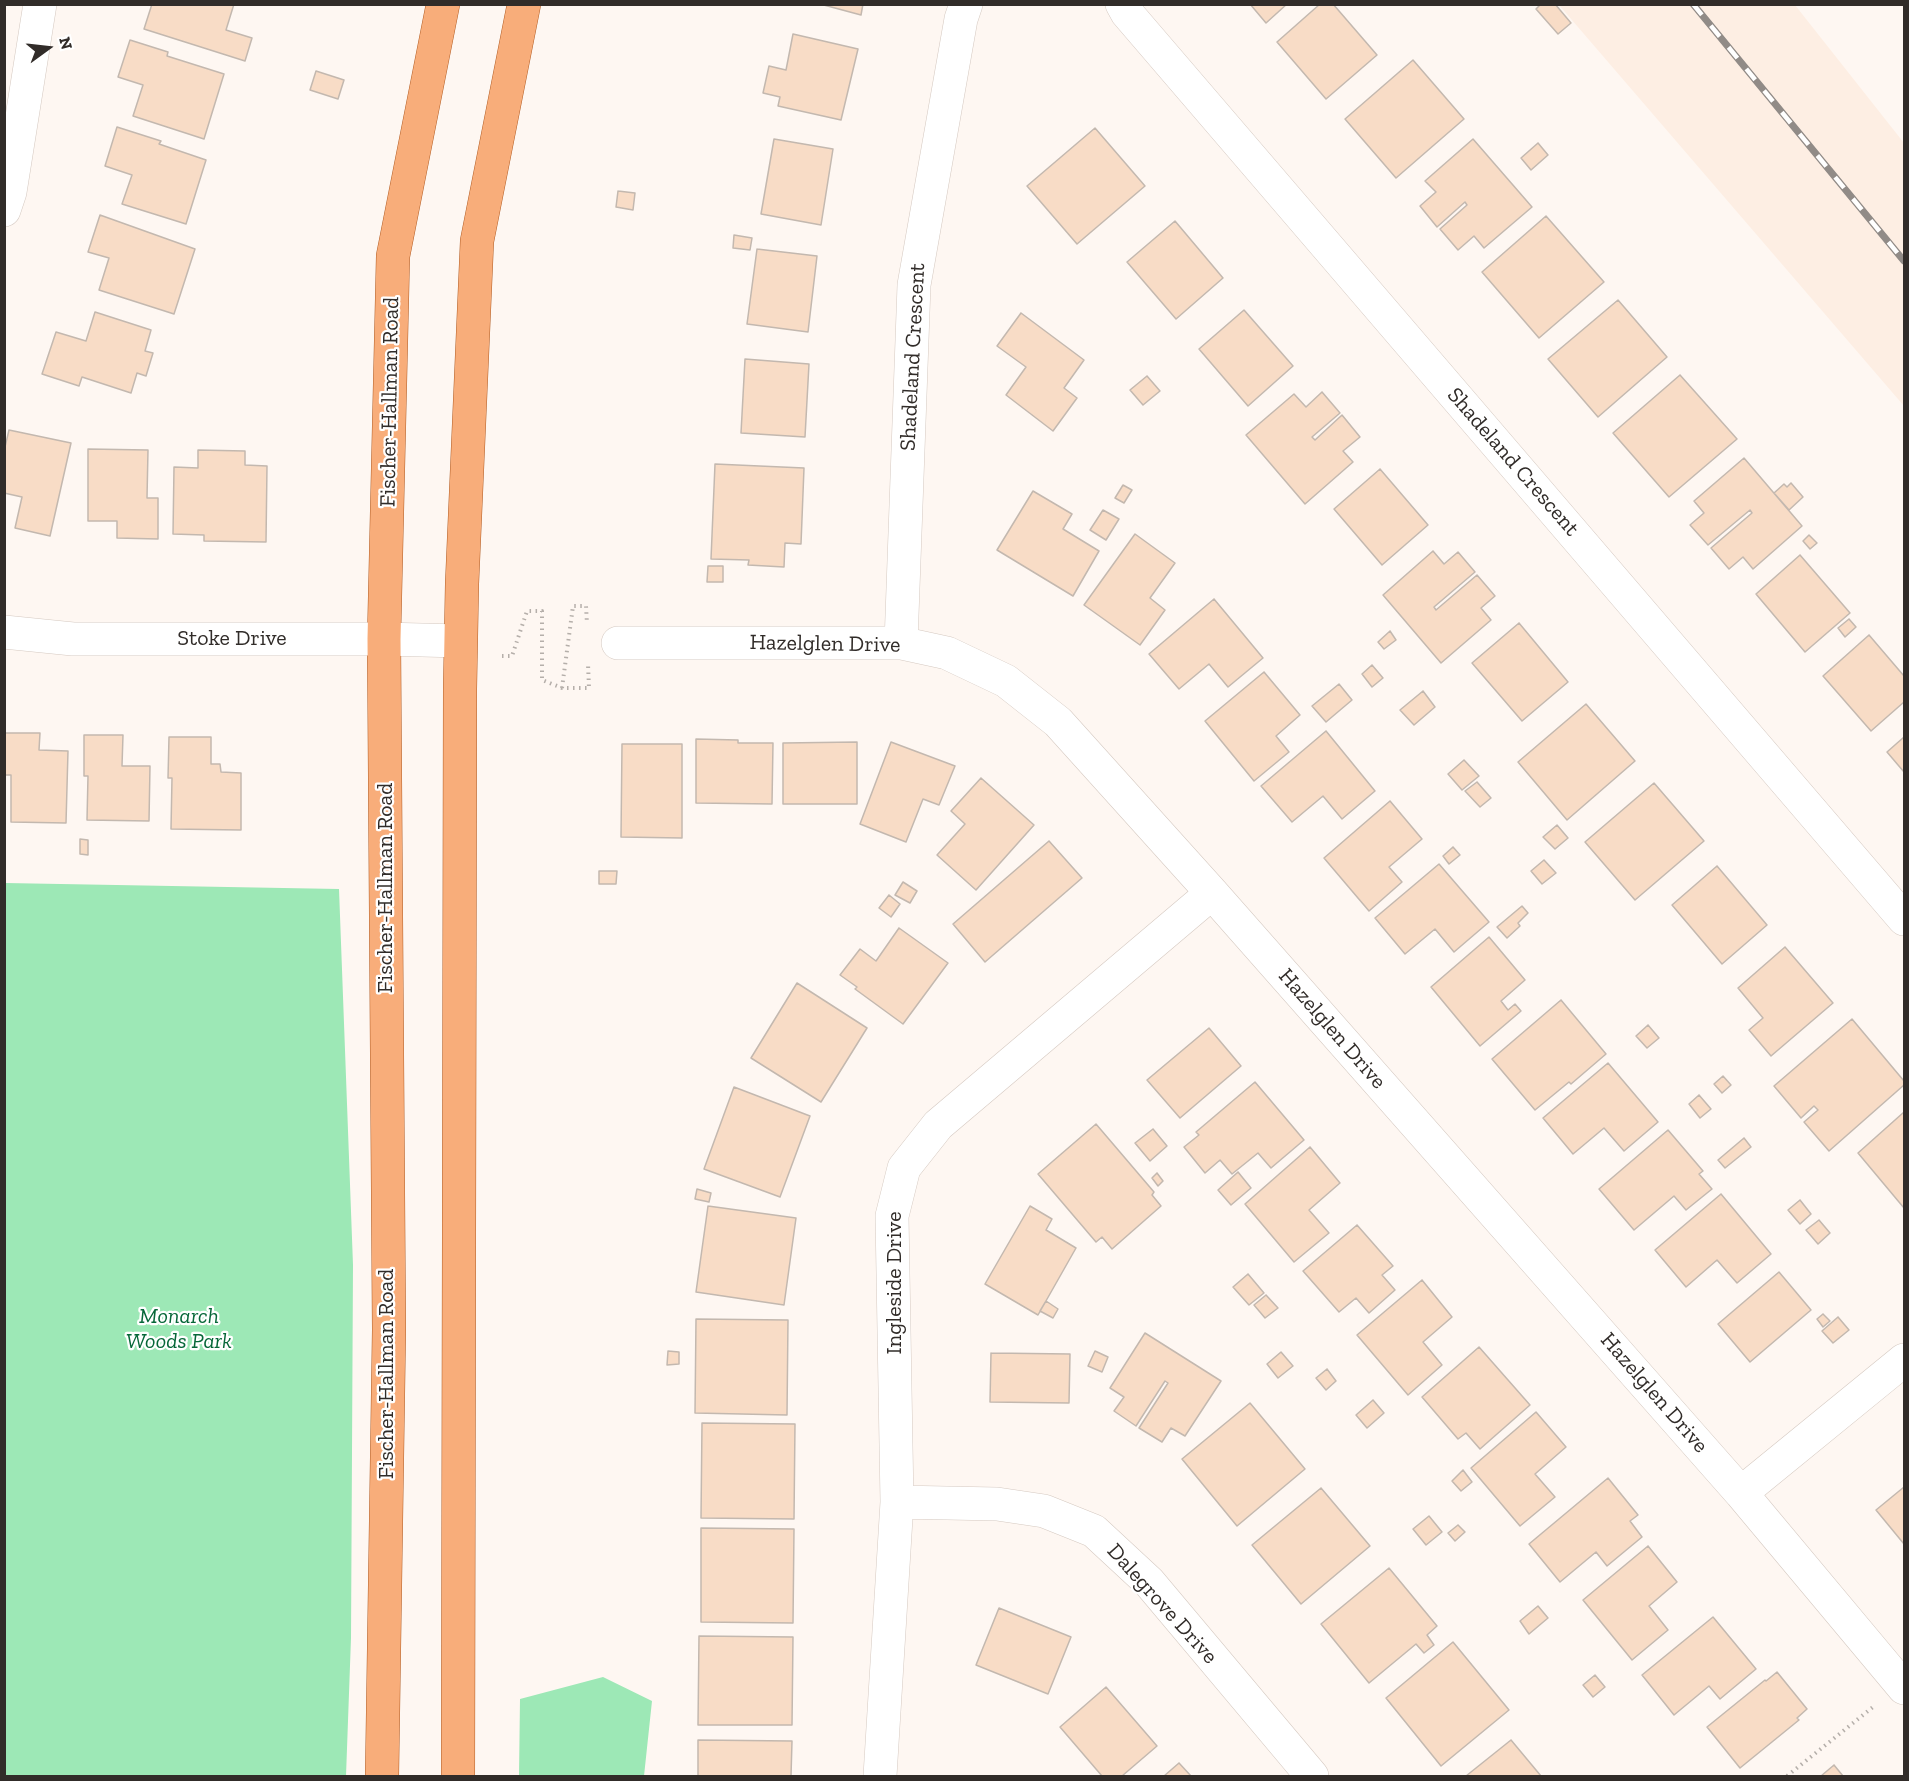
<!DOCTYPE html>
<html>
<head>
<meta charset="utf-8">
<style>
  body { margin:0 }
  #map { position:relative; width:1909px; height:1781px; overflow:hidden; background:#fef7f2; font-family:"Zilla Slab",serif }
  canvas { display:block }
  .frame { position:absolute; inset:0; border:6px solid #312c29; pointer-events:none }
  .north { position:absolute; left:18px; top:18px; width:60px; height:60px; -webkit-text-stroke:4px #fff; paint-order:stroke; rotate:75deg; font-size:16px; font-weight:700; line-height:24px; text-align:center; color:#312c29 }
  .north::after { content:''; display:block; margin:auto; width:21px; height:27px; background:#312c29; clip-path:polygon(50% 0,100% 100%,50% 72%,0 100%) }
</style>
</head>
<body>
<div id="map">
<canvas width="1909" height="1781"></canvas>
<div class="frame"></div>
<div class="north">N</div>
</div>
<script>
const g = document.querySelector('canvas').getContext('2d');
g.lineJoin = 'round';
function fill(path, color) {
  g.fillStyle = color;
  g.fill(path, 'evenodd');
}
function poly(rows) {
  const path = new Path2D();
  for (const r of rows) {
    path.moveTo(r[0], r[1]);
    for (let i = 2; i < r.length; i += 2) path.lineTo(r[i], r[i + 1]);
  }
  return path;
}
function stroke(path, color, width, dash) {
  g.strokeStyle = color;
  g.lineWidth = width;
  g.lineCap = dash ? 'butt' : 'round';
  g.setLineDash(dash || []);
  g.stroke(path);
}
function drawText(font, color, halo, rows, align = 'center') {
  g.font = font + ' "Zilla Slab",serif';
  g.lineWidth = 4.5;
  g.setLineDash([]);
  g.textBaseline = 'middle';
  g.strokeStyle = halo;
  g.fillStyle = color;
  for (const [text, x, y, turn = 0] of rows) {
    g.save();
    g.translate(x, y);
    g.rotate((+turn || 0) * Math.PI / 180);
    g.textAlign = isNaN(turn) ? turn : align;
    if (halo) g.strokeText(text, 0, 0);
    g.fillText(text, 0, 0);
    g.restore();
  }
}
fill(poly([
  [1559,5,1795,5,1904,143,1904,406]
]), '#fdeee3');
fill(poly([
  [5,883,339,889,353,1265,351,1638,346,1776,5,1776],
  [603,1677,652,1701,644,1776,519,1776,520,1699]
]), '#9de8b6');
const building = poly([
  [152,4,234,4,226,30,252,38,245,61,144,29,152,4],
  [820,4,863,4,861,15,820,4],
  [1250,4,1287,4,1266,23,1250,4],
  [1320,4,1333,4,1377,55,1326,99,1277,42,1320,4],
  [1541,4,1555,4,1571,23,1558,34,1536,9,1541,4],
  [793,34,858,49,841,120,778,106,780,97,763,93,769,66,786,70,793,34],
  [130,40,168,52,167,56,224,74,204,139,133,116,143,85,118,77,130,40],
  [1413,60,1464,119,1396,178,1345,119,1413,60],
  [316,71,344,80,338,99,310,90,316,71],
  [117,127,161,141,159,144,206,160,186,224,122,204,132,175,105,166,117,127],
  [1095,128,1145,186,1077,244,1027,186,1095,128],
  [774,139,833,149,821,225,761,214,774,139],
  [1473,139,1532,207,1484,248,1474,236,1458,250,1440,229,1467,205,1465,202,1437,227,1420,206,1436,192,1425,181,1473,139],
  [1538,143,1548,155,1531,170,1521,158,1538,143],
  [618,191,635,193,633,210,616,207,618,191],
  [100,215,195,249,174,314,99,290,109,258,88,252,100,215],
  [1546,216,1604,282,1539,338,1482,272,1546,216],
  [1175,221,1223,278,1176,319,1127,262,1175,221],
  [734,235,752,238,750,250,733,248,734,235],
  [757,249,817,256,808,332,747,324,757,249],
  [1618,300,1667,357,1598,417,1548,359,1618,300],
  [1244,310,1293,366,1248,406,1199,349,1244,310],
  [95,312,151,330,145,351,153,353,146,376,137,373,131,393,82,377,79,386,42,374,56,332,86,341,95,312],
  [1021,313,1084,360,1064,388,1077,398,1053,431,1006,395,1026,367,997,346,1021,313],
  [745,359,809,364,805,437,741,433,745,359],
  [1680,375,1737,439,1669,497,1613,433,1680,375],
  [1147,376,1160,391,1143,405,1130,390,1147,376],
  [1322,392,1340,413,1312,437,1315,440,1342,415,1360,437,1343,451,1353,462,1305,504,1246,435,1294,394,1306,407,1322,392],
  [9,430,71,443,50,536,15,528,22,497,4,493,4,451,9,430],
  [88,449,148,450,147,498,158,498,158,539,117,538,117,521,88,521,88,449],
  [198,450,245,451,245,465,267,466,266,542,204,541,204,535,173,534,174,467,198,468,198,450],
  [1744,458,1802,526,1753,569,1743,557,1729,569,1711,548,1752,513,1750,510,1708,545,1690,525,1704,513,1694,501,1744,458],
  [715,464,804,468,801,544,785,543,784,567,748,565,749,560,711,559,715,464],
  [1380,469,1428,525,1382,565,1334,509,1380,469],
  [1791,483,1803,497,1789,510,1774,493,1784,484,1787,487,1791,483],
  [1123,485,1132,490,1124,503,1115,498,1123,485],
  [1033,491,1072,514,1063,529,1099,551,1073,596,997,550,1033,491],
  [1103,510,1119,519,1106,540,1090,530,1103,510],
  [1135,534,1175,563,1150,598,1165,610,1140,645,1084,605,1135,534],
  [1809,535,1817,543,1810,549,1803,541,1809,535],
  [1433,551,1444,564,1458,552,1475,572,1434,607,1436,610,1477,575,1495,596,1481,608,1491,620,1441,663,1383,595,1433,551],
  [1800,555,1850,613,1805,652,1756,594,1800,555],
  [708,566,723,566,723,582,707,582,708,566],
  [1214,599,1263,658,1228,687,1209,664,1179,689,1149,654,1214,599],
  [1849,619,1856,627,1845,637,1838,628,1849,619],
  [1519,623,1568,682,1522,721,1472,663,1519,623],
  [1390,631,1396,640,1384,649,1378,642,1390,631],
  [1869,635,1904,676,1904,702,1871,731,1823,676,1869,635],
  [1372,665,1383,678,1372,687,1362,674,1372,665],
  [1264,672,1300,715,1276,736,1289,752,1254,781,1205,721,1264,672],
  [1339,684,1352,700,1326,722,1312,706,1339,684],
  [1423,691,1435,707,1414,725,1400,710,1423,691],
  [1586,704,1635,761,1567,820,1518,762,1586,704],
  [1326,731,1375,791,1342,819,1323,796,1292,822,1261,786,1326,731],
  [4,733,40,733,39,750,68,751,66,823,11,822,11,775,4,775,4,733],
  [84,735,123,735,122,766,150,766,149,821,87,820,88,776,84,776,84,735],
  [169,737,211,737,211,764,220,764,221,772,241,773,241,830,171,829,172,778,168,778,169,737],
  [1904,737,1904,772,1887,752,1904,737],
  [696,739,738,740,738,743,773,743,772,804,696,803,696,739],
  [857,742,857,804,783,804,783,743,857,742],
  [891,742,955,766,939,805,923,799,906,842,860,824,891,742],
  [622,744,682,744,682,838,621,837,622,744],
  [1464,760,1479,776,1462,790,1448,774,1464,760],
  [981,778,1034,825,976,890,937,855,965,824,951,811,981,778],
  [1477,782,1491,798,1480,807,1465,791,1477,782],
  [1654,783,1704,841,1635,900,1585,842,1654,783],
  [1390,801,1422,839,1389,867,1402,882,1369,911,1324,858,1390,801],
  [1557,825,1568,838,1555,849,1543,837,1557,825],
  [80,839,88,840,88,855,80,854,80,839],
  [1049,841,1082,878,985,962,953,924,1049,841],
  [1453,847,1460,855,1449,864,1443,856,1453,847],
  [1544,860,1556,873,1542,884,1531,871,1544,860],
  [1439,864,1489,922,1454,952,1435,929,1405,954,1375,918,1439,864],
  [1717,866,1767,925,1722,964,1672,905,1717,866],
  [599,871,617,871,616,884,599,884,599,871],
  [903,882,917,891,910,903,895,895,903,882],
  [889,895,900,904,891,917,879,908,889,895],
  [1522,906,1528,913,1518,923,1520,926,1507,938,1497,927,1522,906],
  [899,928,948,963,903,1024,855,989,857,987,840,975,860,949,876,961,899,928],
  [1489,937,1525,980,1501,1001,1508,1010,1515,1004,1521,1011,1480,1046,1431,987,1489,937],
  [1785,947,1833,1003,1771,1056,1749,1030,1763,1018,1738,988,1785,947],
  [797,983,867,1028,821,1102,751,1058,797,983],
  [1561,1000,1606,1054,1571,1084,1569,1082,1535,1110,1492,1059,1561,1000],
  [1852,1019,1904,1081,1904,1085,1829,1151,1804,1122,1818,1110,1814,1106,1801,1118,1774,1086,1852,1019],
  [1648,1025,1659,1038,1647,1048,1636,1036,1648,1025],
  [1209,1028,1241,1066,1180,1118,1147,1080,1209,1028],
  [1608,1063,1658,1122,1624,1151,1604,1128,1573,1154,1543,1118,1608,1063],
  [1723,1076,1731,1085,1722,1093,1714,1084,1723,1076],
  [1255,1082,1304,1140,1271,1168,1258,1153,1232,1174,1220,1160,1205,1173,1184,1147,1199,1135,1196,1132,1255,1082],
  [734,1087,810,1116,780,1197,704,1169,734,1087],
  [1699,1095,1711,1109,1700,1118,1689,1104,1699,1095],
  [1904,1112,1904,1208,1858,1153,1904,1112],
  [1096,1124,1154,1192,1152,1195,1161,1206,1112,1249,1102,1237,1096,1242,1038,1174,1096,1124],
  [1153,1129,1167,1146,1150,1161,1135,1143,1153,1129],
  [1668,1130,1703,1171,1699,1174,1712,1189,1686,1210,1674,1196,1634,1230,1599,1189,1668,1130],
  [1744,1138,1751,1147,1725,1168,1718,1160,1744,1138],
  [1310,1147,1340,1183,1309,1210,1329,1233,1294,1262,1245,1204,1310,1147],
  [1238,1172,1251,1188,1231,1205,1218,1190,1238,1172],
  [1157,1173,1163,1181,1158,1186,1152,1178,1157,1173],
  [697,1189,711,1193,709,1202,695,1199,697,1189],
  [1721,1194,1771,1254,1737,1283,1717,1260,1686,1287,1655,1250,1721,1194],
  [1800,1200,1811,1214,1800,1224,1788,1210,1800,1200],
  [708,1206,796,1218,784,1305,696,1292,708,1206],
  [1030,1206,1052,1219,1046,1230,1076,1248,1038,1315,985,1284,1030,1206],
  [1819,1220,1830,1233,1818,1244,1806,1230,1819,1220],
  [1357,1225,1393,1266,1382,1275,1395,1290,1369,1313,1356,1298,1339,1312,1303,1271,1357,1225],
  [1779,1272,1811,1310,1750,1362,1718,1324,1779,1272],
  [1248,1274,1264,1293,1249,1305,1233,1287,1248,1274],
  [1422,1280,1452,1317,1423,1342,1442,1365,1408,1395,1357,1335,1422,1280],
  [1266,1295,1278,1308,1265,1318,1254,1305,1266,1295],
  [1046,1301,1058,1309,1053,1318,1040,1311,1046,1301],
  [1823,1314,1830,1321,1823,1327,1817,1319,1823,1314],
  [1838,1317,1849,1330,1833,1343,1822,1331,1838,1317],
  [696,1319,788,1320,787,1415,695,1413,696,1319],
  [1145,1333,1221,1381,1185,1436,1171,1428,1162,1442,1139,1428,1168,1383,1165,1381,1136,1426,1114,1411,1124,1397,1110,1388,1145,1333],
  [1479,1347,1530,1405,1480,1449,1466,1433,1458,1439,1422,1397,1479,1347],
  [668,1351,679,1352,679,1364,667,1365,668,1351],
  [1095,1351,1108,1357,1102,1372,1088,1366,1095,1351],
  [1281,1352,1293,1366,1278,1378,1267,1364,1281,1352],
  [991,1353,1070,1354,1069,1403,990,1402,991,1353],
  [1327,1369,1336,1381,1326,1390,1316,1378,1327,1369],
  [1373,1400,1384,1413,1367,1428,1356,1415,1373,1400],
  [1250,1403,1305,1469,1237,1526,1182,1459,1250,1403],
  [1536,1412,1566,1447,1535,1474,1555,1497,1520,1526,1471,1468,1536,1412],
  [702,1423,795,1424,794,1519,701,1518,702,1423],
  [1463,1470,1472,1482,1461,1491,1452,1481,1463,1470],
  [1608,1478,1638,1515,1630,1521,1642,1537,1607,1566,1596,1552,1560,1582,1529,1544,1608,1478],
  [1904,1487,1904,1544,1876,1510,1904,1487],
  [1321,1488,1370,1546,1301,1604,1252,1545,1321,1488],
  [1429,1516,1442,1532,1426,1545,1413,1529,1429,1516],
  [1458,1525,1465,1532,1455,1541,1448,1533,1458,1525],
  [701,1528,794,1529,793,1623,701,1622,701,1528],
  [1648,1546,1677,1582,1649,1606,1668,1630,1632,1660,1583,1600,1648,1546],
  [1389,1568,1437,1626,1427,1635,1434,1645,1424,1653,1416,1644,1369,1683,1321,1624,1389,1568],
  [1538,1606,1548,1618,1529,1634,1520,1621,1538,1606],
  [999,1608,1071,1637,1048,1694,976,1665,999,1608],
  [1713,1617,1756,1669,1720,1699,1709,1686,1674,1715,1642,1675,1713,1617],
  [699,1636,793,1637,792,1725,698,1725,699,1636],
  [1453,1642,1509,1710,1441,1766,1386,1698,1453,1642],
  [1777,1672,1807,1709,1797,1718,1799,1720,1740,1768,1707,1727,1765,1680,1766,1681,1777,1672],
  [1595,1675,1605,1687,1593,1697,1583,1685,1595,1675],
  [1106,1687,1157,1746,1122,1776,1102,1776,1060,1727,1106,1687],
  [698,1740,792,1741,791,1776,698,1776,698,1740],
  [1511,1740,1541,1776,1466,1776,1511,1740],
  [1179,1763,1191,1776,1164,1776,1179,1763],
  [1834,1765,1843,1776,1821,1776,1834,1765]
]);
fill(building, '#f8dcc6');
stroke(building, '#c3b8af', 1.5);
const minor = poly([
  [1122,4,1127,13,1904,919],
  [4,210,10,192,40,4],
  [4,632,73,639,384,639,460,641],
  [618,643,901,643,947,653,1006,681,1058,722,1212,893,1741,1493,1904,1688],
  [901,643,914,285,961,19,966,4],
  [1741,1493,1904,1360],
  [897,1502,997,1504,1044,1511,1094,1531,1149,1582,1312,1776],
  [880,1776,897,1502,892,1216,904,1168,938,1125,1212,893]
]);
const major = poly([
  [382,1776,389,1330,384,639,393,256,443,4],
  [458,1776,460,689,462,584,477,241,524,4]
]);
stroke(minor, '#d5c9c1', 34);
stroke(major, '#b05c24', 34);
stroke(poly([
  [502,656,512,656,527,611,542,611,542,680,562,688,589,688,588,664],
  [562,688,573,606,586,606,587,624],
  [1787,1776,1873,1707]
]), '#b5afaa', 4, [1.5, 4.5]);
stroke(minor, '#fff', 33);
stroke(major, '#f8ad7a', 33);
const rail = poly([
  [1693,4,1904,261]
]);
stroke(rail, '#918b87', 7);
stroke(rail, '#fff', 4.5, [14]);
drawText('22px', '#312c29', '#fff', [
  ["Shadeland Crescent",913,357,-87],
  ["Fischer-Hallman Road",390,402,-89],
  ["Shadeland Crescent",1513,462,49],
  ["Stoke Drive",232,639],
  ["Hazelglen Drive",825,644,1],
  ["Fischer-Hallman Road",386,888,-90],
  ["Hazelglen Drive",1332,1029,49],
  ["Ingleside Drive",895,1283,-90],
  ["Fischer-Hallman Road",387,1374,-90],
  ["Hazelglen Drive",1654,1393,49],
  ["Dalegrove Drive",1162,1604,48]
]);
drawText('italic 22px', '#066738', '#fff', [
  ["Monarch",179,1317],
  ["Woods Park",179,1342]
]);
</script>
</body>
</html>
